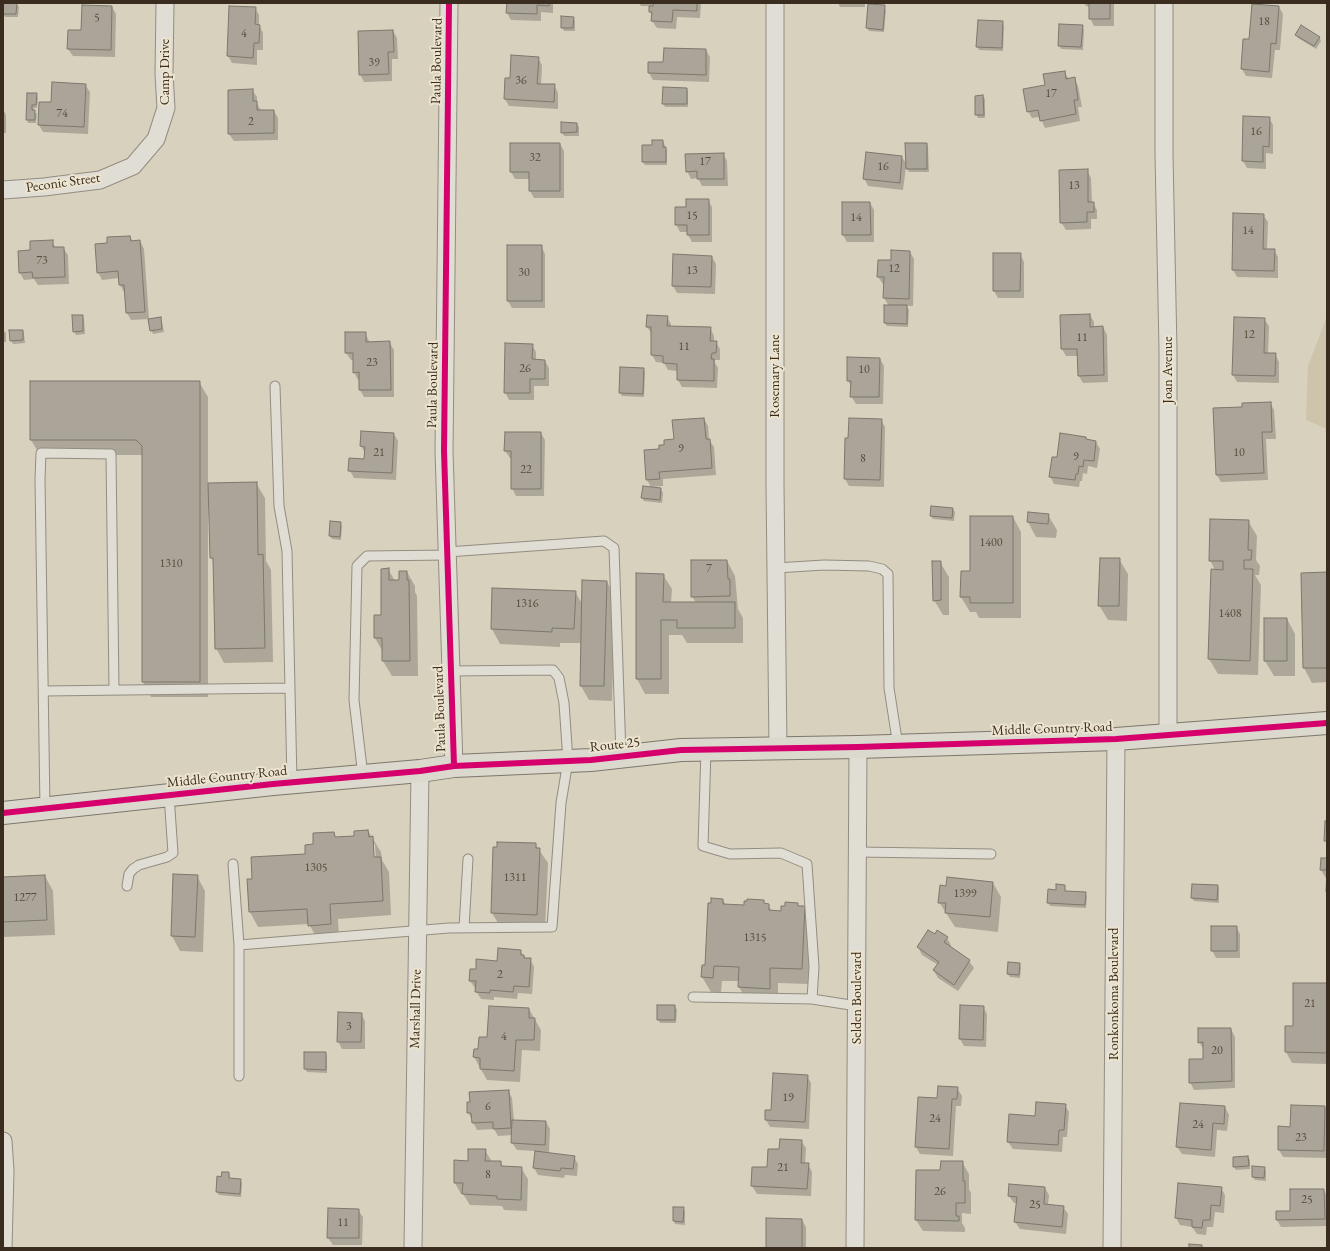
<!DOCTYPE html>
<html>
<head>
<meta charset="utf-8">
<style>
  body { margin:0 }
  #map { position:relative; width:1330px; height:1251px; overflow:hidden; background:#d8d1be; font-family:"EB Garamond",serif }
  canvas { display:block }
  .frame { position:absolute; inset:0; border:4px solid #3a2d20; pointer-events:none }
</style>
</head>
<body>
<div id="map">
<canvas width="1330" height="1251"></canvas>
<div class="frame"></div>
</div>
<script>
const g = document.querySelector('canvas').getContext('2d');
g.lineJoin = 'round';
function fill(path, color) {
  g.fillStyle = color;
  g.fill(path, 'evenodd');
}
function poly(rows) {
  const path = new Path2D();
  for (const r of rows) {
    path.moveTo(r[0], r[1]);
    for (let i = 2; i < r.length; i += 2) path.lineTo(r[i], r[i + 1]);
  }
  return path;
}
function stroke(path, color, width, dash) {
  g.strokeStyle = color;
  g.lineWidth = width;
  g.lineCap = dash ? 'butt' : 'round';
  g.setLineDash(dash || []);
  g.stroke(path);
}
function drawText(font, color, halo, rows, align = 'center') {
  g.font = font + ' "EB Garamond",serif';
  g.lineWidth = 4;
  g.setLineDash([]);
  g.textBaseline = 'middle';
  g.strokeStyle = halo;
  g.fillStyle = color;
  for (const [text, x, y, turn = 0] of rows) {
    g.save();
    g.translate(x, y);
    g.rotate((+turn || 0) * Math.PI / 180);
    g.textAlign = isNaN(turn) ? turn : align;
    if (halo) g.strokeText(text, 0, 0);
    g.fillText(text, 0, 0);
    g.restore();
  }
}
fill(poly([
  [1327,316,1327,429,1306,420,1308,366]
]), '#cec4ab');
fill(poly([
  [508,3,553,3,553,13,541,12,541,21,511,20,507,13],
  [639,3,701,3,700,18,677,17,676,29,657,28,652,21,653,17,650,12,650,6,641,6],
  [838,3,865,3,865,7,840,7],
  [1084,3,1114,3,1114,26,1094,26,1090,18,1090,7,1086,6],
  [17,4,19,7,18,17,5,17,3,13],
  [884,6,886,10,884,32,869,31,867,28],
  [112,7,116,14,115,57,73,56,68,49,82,31],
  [1279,7,1283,14,1280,50,1275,50,1272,78,1246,76,1242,69],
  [255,8,259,15,259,25,263,33,263,50,257,50,257,65,232,63,228,56],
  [573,18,575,21,575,31,564,31,562,27],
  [1002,22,1004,26,1003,51,979,50,977,46],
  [1082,26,1084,30,1083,50,1061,49,1059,45],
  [393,31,397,38,398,59,392,59,392,81,364,82,360,74],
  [1296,35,1319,37,1321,41,1316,49,1298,38],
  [706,50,710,57,709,82,653,80,649,73,649,63,664,63],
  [538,58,542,65,541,85,554,85,558,93,558,109,509,106,505,99,506,79,510,79],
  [1064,72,1069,79,1074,78,1078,86,1082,107,1078,107,1080,121,1045,128,1040,117,1032,118,1028,111,1046,86],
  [85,85,90,92,88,134,43,132,39,125,52,104],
  [687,89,688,92,688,107,665,107,663,103],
  [252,90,257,97,257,103,261,111,274,111,278,118,278,140,234,141,229,134],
  [36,94,38,98,37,108,34,108,33,111,37,114,36,123,28,123,27,119],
  [983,96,985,99,985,118,978,118,976,114],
  [3,109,6,115,6,133,3,133],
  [1269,118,1273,125,1273,154,1266,153,1266,169,1247,168,1243,161],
  [577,124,579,127,579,136,564,136,562,132],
  [663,141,667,151,667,165,645,165,643,162,643,146,653,146],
  [560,144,564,151,564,198,534,198,530,191,530,179,515,179,511,172],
  [927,144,928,147,929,172,909,172,906,167,903,190,868,186,864,178,902,157,907,165],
  [723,154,727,161,728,186,702,186,698,178,691,179,687,171],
  [1087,170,1091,178,1092,203,1093,203,1097,210,1097,219,1091,219,1091,229,1066,230,1061,222],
  [708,200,712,207,712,242,692,242,688,235,688,232,680,232,676,224,687,208],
  [843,203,870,203,874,210,874,242,847,242,843,235],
  [1263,215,1268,222,1267,250,1274,250,1278,257,1278,278,1237,277,1233,270],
  [130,237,133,242,140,241,144,249,149,319,131,320,127,313,126,292,124,292,120,285,119,278,102,280,98,272,109,244],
  [52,242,56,248,63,248,68,255,69,284,38,285,34,279,24,280,20,273,31,251],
  [541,246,545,254,545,308,512,308,508,301],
  [910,252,914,259,913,306,906,306,909,310,908,327,887,326,885,323,885,306,889,306,884,298,885,284,883,284,878,277],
  [1020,254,1024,262,1024,298,998,298,994,291],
  [712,257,716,264,715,294,677,293,673,286],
  [1090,315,1094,322,1094,328,1103,327,1107,335,1108,382,1083,383,1079,376,1078,356,1066,356,1062,349],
  [82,316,84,319,85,334,76,335,74,331],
  [667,317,671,324,671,327,710,328,714,336,714,342,716,342,720,349,720,360,715,360,715,363,718,368,717,388,682,387,678,380,678,371,668,370,664,363,656,362,652,355,652,334,647,327],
  [160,318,162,322,164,332,153,334,151,330],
  [1264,319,1269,326,1268,354,1275,354,1279,362,1279,383,1237,382,1233,375],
  [3,330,6,333,6,342,3,342],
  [23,331,24,334,25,343,13,344,11,340],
  [346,333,365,333,370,343,389,342,394,350,394,397,364,397,360,390,360,380,358,380,354,372,354,360,351,360,346,353],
  [532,345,536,352,536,360,545,361,549,368,549,386,534,386,534,400,509,400,505,392],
  [880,359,884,366,883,404,856,404,851,396,852,387,848,381],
  [643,369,645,372,644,397,622,396,620,392],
  [199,382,208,397,208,484,256,483,265,498,266,561,271,570,273,662,224,663,216,648,214,564,211,557,210,503,208,503,208,697,151,697,143,682,143,455,40,455,31,440],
  [1270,403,1274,410,1276,439,1266,439,1268,480,1221,482,1217,475,1214,409,1243,408],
  [704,419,708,426,709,440,714,447,716,475,663,479,663,486,651,487,647,480,665,446],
  [881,420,885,427,884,487,849,486,845,479],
  [362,432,394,434,398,441,396,480,354,478,350,471,365,460,365,453,361,446],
  [541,433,545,440,544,496,516,496,512,488,512,458,510,458,505,451],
  [1086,438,1087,440,1096,442,1100,449,1097,468,1088,466,1087,474,1083,473,1082,481,1080,481,1079,487,1054,484,1050,476],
  [661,489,663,493,662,503,644,501,642,498],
  [953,509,955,512,954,521,933,519,931,516],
  [1048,515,1057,530,1056,538,1036,537,1028,522],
  [1013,517,1021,532,1021,618,979,618,976,612,970,612,961,597],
  [1248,521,1257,536,1256,560,1260,566,1259,575,1255,575,1261,585,1258,675,1218,674,1209,659,1212,570,1215,570,1210,560],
  [340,523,342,526,341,540,332,539,330,536],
  [1119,559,1128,574,1127,621,1108,620,1099,605],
  [727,561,735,576,738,609,743,618,743,643,687,643,682,635,669,635,669,694,645,694,637,679,637,574,663,575,672,589,671,603,696,603,692,596],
  [940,562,949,577,949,615,943,615,934,600],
  [388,569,395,581,400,581,407,572,415,586,415,592,417,596,418,676,392,676,383,661,383,652,375,638,375,616,382,616],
  [1327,573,1327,682,1312,683,1304,668],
  [607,582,615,597,612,701,589,700,581,686,582,643,560,643,560,647,500,644,492,629,575,592,583,605],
  [1287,619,1295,634,1295,676,1274,676,1265,661],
  [368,831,381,852,382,860,389,872,391,915,338,919,339,939,318,940,309,924,258,927,250,912,248,880,253,880,306,855,314,845,334,833,336,838,355,836],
  [372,844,375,844,376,862,374,862],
  [535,844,548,863,545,929,501,928,492,913],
  [1327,859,1327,880,1321,870],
  [45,876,53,891,55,935,3,937,3,878],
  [197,876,205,891,203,952,180,951,172,936],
  [993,883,1001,897,998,932,955,927,939,902,947,887],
  [1064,886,1066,892,1085,893,1087,896,1086,908,1050,906,1048,902,1057,891],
  [1218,886,1219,889,1219,903,1194,901,1192,898],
  [723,900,726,905,745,906,763,901,765,904,768,904,772,912,782,912,797,904,799,907,804,907,813,922,810,984,778,983,778,1003,748,1002,739,987,739,981,722,981,721,993,711,992,702,977,703,966,706,966],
  [1236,927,1240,934,1240,958,1216,958,1212,950],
  [935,936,947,938,951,945,950,947,969,961,974,968,958,991,938,978,934,971,938,965,922,955,918,947],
  [520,951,526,959,530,959,534,967,532,994,518,993,517,999,494,997,494,1000,481,999,476,991,477,988,475,988,470,981,477,970,498,962],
  [1019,964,1021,967,1020,978,1010,977,1008,974],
  [1327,984,1327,1064,1292,1063,1286,1052,1286,1027,1294,1027],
  [675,1006,677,1010,676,1023,660,1023,658,1019],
  [983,1007,987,1014,986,1047,964,1046,960,1039],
  [529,1009,541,1030,540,1051,522,1050,520,1082,487,1080,474,1057,488,1038],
  [361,1014,365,1021,365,1049,342,1049,338,1041],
  [1231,1029,1235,1037,1235,1088,1194,1090,1190,1082,1204,1060,1204,1050,1199,1042],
  [305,1053,325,1053,327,1056,327,1073,307,1072,305,1069],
  [807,1076,811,1083,809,1129,770,1127,766,1120,766,1111,772,1111],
  [957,1088,962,1096,961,1106,956,1106,953,1156,920,1154,916,1147,938,1099],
  [508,1091,512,1098,514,1121,546,1122,550,1129,549,1152,544,1152,544,1153,574,1157,578,1164,577,1176,565,1175,564,1178,538,1175,534,1168,536,1151,517,1150,512,1143,513,1135,498,1136,494,1129,477,1130,468,1112],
  [1065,1105,1069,1112,1067,1137,1063,1137,1062,1152,1013,1149,1008,1142,1036,1117],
  [1225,1107,1229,1115,1227,1131,1217,1130,1215,1157,1182,1154,1177,1147],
  [1325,1107,1327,1111,1327,1158,1283,1157,1279,1150,1291,1128],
  [801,1141,806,1148,805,1164,808,1164,812,1172,811,1196,757,1194,752,1186,753,1168,768,1168,780,1150],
  [485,1150,492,1162,501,1162,503,1167,521,1168,528,1179,527,1211,504,1210,502,1206,470,1205,463,1194,461,1194,455,1183,469,1162],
  [1248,1157,1250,1160,1250,1169,1236,1170,1234,1167],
  [962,1162,969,1174,969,1189,971,1193,971,1214,962,1213,962,1223,965,1228,965,1232,923,1231,916,1220,917,1171,941,1171],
  [1264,1168,1266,1171,1266,1181,1255,1180,1253,1177],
  [229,1173,230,1179,240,1180,242,1183,241,1197,219,1195,217,1192,222,1178],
  [1045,1188,1049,1195,1048,1205,1063,1207,1068,1214,1066,1234,1020,1229,1015,1222,1017,1203,1014,1203,1009,1196],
  [1221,1188,1225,1195,1224,1213,1215,1212,1213,1227,1207,1227,1206,1235,1197,1234,1192,1227,1180,1225,1176,1218],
  [1324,1190,1327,1196,1327,1226,1281,1227,1277,1220],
  [674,1208,683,1208,685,1211,685,1225,675,1224,674,1221],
  [358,1210,363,1217,362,1245,333,1245,328,1238],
  [802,1220,806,1227,806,1248,767,1248]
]), '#0003');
const building = poly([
  [3,3,17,3,16,14,3,14,3,3],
  [507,3,549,3,549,6,537,5,537,14,506,13,507,3],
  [654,3,697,3,697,11,673,10,672,22,651,21,652,12,649,12,649,6,653,6,654,3],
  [1089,3,1110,3,1110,19,1089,19,1089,3],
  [868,4,885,5,883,30,866,28,868,4],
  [1252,4,1279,6,1276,44,1271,43,1269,72,1241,69,1243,39,1249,39,1252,4],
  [82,5,112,6,111,50,67,49,68,30,81,30,82,5],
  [229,6,256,7,255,24,260,25,259,43,254,43,253,58,227,56,229,6],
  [561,16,574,17,573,28,561,28,561,16],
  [978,20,1003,21,1002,48,976,47,978,20],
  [1059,24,1083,25,1081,47,1058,46,1059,24],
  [1301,25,1320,37,1314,46,1295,35,1301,25],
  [393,30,394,52,388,52,389,74,359,75,358,31,393,30],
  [664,48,706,49,706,75,648,73,648,62,663,62,664,48],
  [511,55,539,57,537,84,555,84,554,102,504,99,505,78,510,78,511,55],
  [1065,71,1066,79,1075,77,1078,100,1074,100,1076,114,1040,121,1038,110,1027,112,1023,89,1045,85,1043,74,1065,71],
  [52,82,86,84,84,127,38,125,39,102,51,102,52,82],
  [663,87,687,88,687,104,662,104,663,87],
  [253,89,253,101,257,101,257,110,274,110,274,133,228,134,228,90,253,89],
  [27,93,37,93,36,105,32,105,32,110,35,110,35,120,26,120,27,93],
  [983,95,984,115,975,115,975,96,983,95],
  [1243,116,1270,117,1269,147,1263,146,1263,162,1242,161,1243,116],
  [561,122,577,123,577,132,561,133,561,122],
  [652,140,663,140,663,147,666,147,666,162,642,162,642,145,652,145,652,140],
  [510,143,560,143,560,191,529,191,529,172,510,172,510,143],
  [905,143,927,143,927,169,906,169,905,143],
  [866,152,902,156,900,183,863,179,866,152],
  [724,153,724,179,697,179,697,171,686,172,685,154,724,153],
  [1088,169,1088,202,1094,202,1094,212,1087,212,1087,222,1060,223,1059,170,1088,169],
  [686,199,709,199,709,235,687,235,687,225,675,225,675,207,686,207,686,199],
  [842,202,870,202,871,235,842,235,842,202],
  [1233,213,1264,214,1263,249,1275,249,1274,271,1232,270,1233,213],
  [130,236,131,241,140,240,145,312,126,313,124,285,119,285,118,271,97,273,95,244,107,243,107,237,130,236],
  [53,240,53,247,64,247,65,277,33,278,32,272,19,273,18,251,30,250,30,241,53,240],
  [507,245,542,245,542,301,507,301,507,245],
  [891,250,910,251,909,299,883,298,884,277,877,277,878,260,891,260,891,250],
  [993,253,1021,253,1020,291,993,291,993,253],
  [673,254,712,256,711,287,672,286,673,254],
  [884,305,907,305,907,324,884,323,884,305],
  [1090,314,1090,327,1103,326,1104,375,1078,376,1077,349,1061,349,1060,315,1090,314],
  [72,315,83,315,83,331,73,332,72,315],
  [647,315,668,316,667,326,711,327,710,341,717,341,716,353,712,353,711,359,714,359,714,381,677,380,677,364,663,363,663,356,651,355,651,327,646,327,647,315],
  [161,317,162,329,150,331,148,319,161,317],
  [1234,317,1265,318,1264,353,1276,353,1275,376,1232,375,1234,317],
  [9,330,23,330,23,340,10,341,9,330],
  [345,332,366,332,366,342,390,341,391,390,359,390,359,372,353,373,353,353,345,353,345,332],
  [505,343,533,344,532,359,545,360,545,379,530,379,530,393,504,393,505,343],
  [847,357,880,358,879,397,850,397,851,381,847,381,847,357],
  [620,367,644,368,643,394,619,393,620,367],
  [30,381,200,381,200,682,142,682,142,446,136,440,30,440,30,381],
  [1271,402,1272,432,1262,432,1264,473,1216,475,1213,408,1242,407,1242,403,1271,402],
  [704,418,706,439,710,439,712,468,659,472,660,479,646,480,644,450,659,449,659,445,664,445,664,440,674,439,672,420,704,418],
  [849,418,882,419,880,480,844,479,845,438,848,438,849,418],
  [361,431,394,433,392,473,348,471,349,458,364,459,365,447,360,446,361,431],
  [505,432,541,432,541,489,511,489,511,451,504,451,505,432],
  [1060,433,1086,437,1086,439,1096,441,1094,461,1084,460,1083,467,1079,466,1078,474,1076,474,1075,480,1049,477,1052,457,1057,457,1060,433],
  [257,482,258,555,263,554,265,648,215,649,213,558,210,558,208,483,257,482],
  [643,486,661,488,660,500,641,498,643,486],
  [931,506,953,508,952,518,930,516,931,506],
  [1028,512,1049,514,1048,524,1027,522,1028,512],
  [970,516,1013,516,1013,603,970,603,970,597,960,597,961,571,970,571,970,516],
  [1210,519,1249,520,1248,550,1252,550,1251,560,1244,560,1244,569,1253,569,1250,661,1208,659,1211,569,1223,570,1223,561,1209,561,1210,519],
  [330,521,341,522,340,537,329,536,330,521],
  [1100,558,1120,558,1119,606,1098,606,1100,558],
  [691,560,727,560,728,579,730,579,730,596,691,597,691,560],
  [932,561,941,561,941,600,933,601,932,561],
  [389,568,389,580,399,580,399,571,407,571,407,580,409,580,410,661,382,661,382,638,374,638,374,615,381,615,381,569,389,568],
  [1327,572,1327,668,1303,668,1301,573,1327,572],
  [636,573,664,574,663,602,735,602,735,628,677,628,677,620,661,620,661,679,636,679,636,573],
  [582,580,607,581,604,686,580,686,582,580],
  [492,588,576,591,574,629,552,628,552,632,491,629,492,588],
  [1264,618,1287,618,1287,661,1264,661,1264,618],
  [1325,821,1327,821,1327,841,1324,841,1325,821],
  [368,830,369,837,373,836,374,857,381,857,383,901,330,904,331,924,308,926,307,909,249,912,247,879,252,879,251,857,305,854,305,845,313,844,313,833,334,832,335,837,354,836,354,831,368,830],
  [497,842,536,843,536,848,540,848,537,915,491,913,493,847,497,847,497,842],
  [1321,858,1327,858,1327,892,1326,892,1327,870,1320,870,1321,858],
  [173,874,198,875,195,937,171,936,173,874],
  [45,875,47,920,3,922,3,877,45,875],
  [947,877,993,882,990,917,945,913,946,903,938,903,940,885,946,886,947,877],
  [1056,884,1065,885,1065,891,1086,892,1085,905,1047,903,1048,889,1056,890,1056,884],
  [1192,884,1218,885,1217,900,1191,898,1192,884],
  [711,898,723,899,723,904,744,905,744,901,747,901,747,899,764,900,764,903,769,904,769,910,781,911,781,906,785,906,785,902,798,903,798,906,805,906,802,969,770,968,770,989,738,987,739,967,714,966,713,978,701,977,702,965,705,965,708,903,711,903,711,898],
  [1211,926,1237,926,1237,951,1211,951,1211,926],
  [928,930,935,934,937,930,948,937,944,942,970,960,954,985,933,970,939,962,917,947,928,930],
  [498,948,521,950,521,955,524,955,524,958,531,958,529,987,514,986,513,992,490,990,490,993,475,992,476,981,469,981,470,969,476,969,476,959,497,961,498,948],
  [1008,962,1020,963,1019,975,1007,974,1008,962],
  [1293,983,1327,983,1327,1053,1285,1052,1285,1026,1293,1026,1293,983],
  [657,1005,675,1005,675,1020,657,1020,657,1005],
  [960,1005,984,1006,983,1040,959,1039,960,1005],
  [489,1006,529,1008,529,1018,535,1018,534,1040,516,1040,514,1071,480,1069,480,1058,473,1057,474,1049,478,1049,479,1037,487,1037,489,1006],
  [338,1012,362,1013,361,1042,337,1042,338,1012],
  [1198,1028,1231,1028,1232,1081,1189,1083,1189,1059,1203,1059,1203,1042,1198,1043,1198,1028],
  [304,1052,326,1052,326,1070,304,1069,304,1052],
  [773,1073,808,1075,805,1122,765,1120,765,1110,771,1110,773,1073],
  [938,1086,958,1087,957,1099,952,1099,949,1149,915,1147,918,1097,937,1098,938,1086],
  [509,1090,511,1128,493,1129,493,1122,472,1123,471,1113,467,1113,467,1102,470,1102,469,1092,509,1090],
  [1036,1102,1066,1104,1064,1130,1059,1130,1058,1145,1007,1142,1009,1114,1035,1116,1036,1102],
  [1180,1103,1225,1106,1224,1124,1213,1123,1211,1150,1176,1147,1180,1103],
  [1291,1105,1325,1106,1324,1151,1278,1150,1278,1126,1290,1127,1291,1105],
  [512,1120,546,1121,545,1145,511,1143,512,1120],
  [780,1139,802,1140,801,1163,809,1163,807,1189,751,1186,752,1167,767,1167,768,1149,779,1149,780,1139],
  [468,1149,486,1149,485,1161,501,1161,501,1166,522,1167,521,1200,497,1199,497,1196,462,1194,463,1183,454,1183,454,1160,468,1161,468,1149],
  [535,1151,575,1156,573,1169,561,1168,560,1171,533,1168,535,1151],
  [1248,1156,1249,1166,1233,1167,1233,1157,1248,1156],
  [941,1161,963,1161,963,1181,965,1181,965,1203,956,1203,956,1216,959,1216,959,1221,915,1220,916,1170,940,1170,941,1161],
  [1252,1166,1265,1167,1264,1178,1252,1177,1252,1166],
  [222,1172,229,1172,229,1178,241,1179,240,1194,216,1192,217,1176,221,1177,222,1172],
  [1178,1183,1222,1187,1220,1206,1211,1205,1210,1220,1203,1220,1202,1228,1192,1227,1192,1220,1175,1218,1178,1183],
  [1009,1184,1045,1187,1044,1204,1064,1206,1062,1227,1014,1222,1017,1197,1008,1196,1009,1184],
  [1290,1189,1324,1189,1325,1219,1276,1220,1276,1211,1290,1211,1290,1189],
  [673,1207,684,1207,683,1222,673,1221,673,1207],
  [328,1208,359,1209,359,1238,327,1238,328,1208],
  [766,1218,802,1219,802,1248,766,1248,766,1218],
  [1189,1244,1202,1245,1202,1248,1189,1248,1189,1244]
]);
fill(building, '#aaa598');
stroke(building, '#7d776c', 1);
const service = poly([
  [275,386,279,506,287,551,292,782],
  [447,552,604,541,614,548,621,756],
  [776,568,824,565,869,566,882,569,888,574,889,688,898,746],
  [44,691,290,688],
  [706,750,703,846,730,854,781,853,807,864,814,967,812,999,857,1006],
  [363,776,354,700,357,566,367,556,447,555],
  [45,809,40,479,41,453,111,454,114,690],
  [857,852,991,854],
  [233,864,239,945],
  [127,886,129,874,133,869,139,865,167,857,173,853,169,795],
  [464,928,468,859],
  [693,997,812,999],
  [239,1076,239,945,449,928,552,927,561,803,568,761,564,703,559,678,553,670,450,671]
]);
const minor = poly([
  [449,3,444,451,454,766],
  [775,3,775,485,778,748],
  [1164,3,1164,155,1168,350,1168,736],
  [3,190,44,187,100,180,133,166,156,139,166,108,164,74,165,3],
  [3,1141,5,1171,3,1248],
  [413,1248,420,771],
  [855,1248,858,747],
  [1112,1248,1116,739]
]);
const primary = poly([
  [3,813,273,784,420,771,454,766,591,760,681,750,858,747,1116,739,1327,723]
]);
stroke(service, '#938d81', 11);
stroke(minor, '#938d81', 19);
stroke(primary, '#7d776c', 24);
stroke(service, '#e0ddd4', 9);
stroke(minor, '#e0ddd4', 17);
stroke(primary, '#dbd8cd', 22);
stroke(poly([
  [449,3,444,451,454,766],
  [3,813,273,784,420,771,454,766,591,760,681,750,858,747,1116,739,1327,723]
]), '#d6006c', 6);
drawText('12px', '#564b3e', null, [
  ["5",97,18],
  ["18",1264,22],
  ["4",244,34],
  ["39",374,63],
  ["36",521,81],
  ["17",1051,94],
  ["74",62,114],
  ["2",251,122],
  ["16",1256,132],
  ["32",535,158],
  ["17",705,162],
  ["16",883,167],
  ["13",1074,186],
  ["15",692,216],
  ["14",856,218],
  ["14",1248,231],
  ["73",42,261],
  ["12",894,269],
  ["13",692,271],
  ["30",524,273],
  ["12",1249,335],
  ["11",1082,338],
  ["11",684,347],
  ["23",372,363],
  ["26",525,369],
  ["10",864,370],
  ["9",681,449],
  ["21",379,453],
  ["10",1239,453],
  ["9",1076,457],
  ["8",863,459],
  ["22",526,470],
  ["1400",991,543],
  ["1310",171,564],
  ["7",709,569],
  ["1316",527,604],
  ["1408",1230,614],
  ["1305",316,868],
  ["1311",515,878],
  ["1399",965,894],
  ["1277",25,898],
  ["1315",755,938],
  ["2",500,975],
  ["21",1310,1004],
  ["3",349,1027],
  ["4",504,1037],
  ["20",1217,1051],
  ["19",788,1098],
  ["6",488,1107],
  ["24",935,1119],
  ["24",1198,1125],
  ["23",1301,1138],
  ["21",783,1168],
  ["8",488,1175],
  ["26",940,1192],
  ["25",1307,1200],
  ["25",1035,1205],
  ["11",343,1223]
]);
drawText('14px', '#3a2d20', '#ece4ce', [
  ["Paula Boulevard",437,61,-89],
  ["Camp Drive",165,72,-90],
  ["Peconic Street",63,183,-8],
  ["Joan Avenue",1168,370,-90],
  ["Rosemary Lane",775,376,-90],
  ["Paula Boulevard",433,385,-89],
  ["Paula Boulevard",440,709,-92],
  ["Middle Country Road",1052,729,-2],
  ["Route 25",615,745,-6],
  ["Middle Country Road",227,777,-6],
  ["Ronkonkoma Boulevard",1114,994,-90],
  ["Selden Boulevard",857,998,-90],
  ["Marshall Drive",416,1009,-89]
]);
</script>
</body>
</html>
